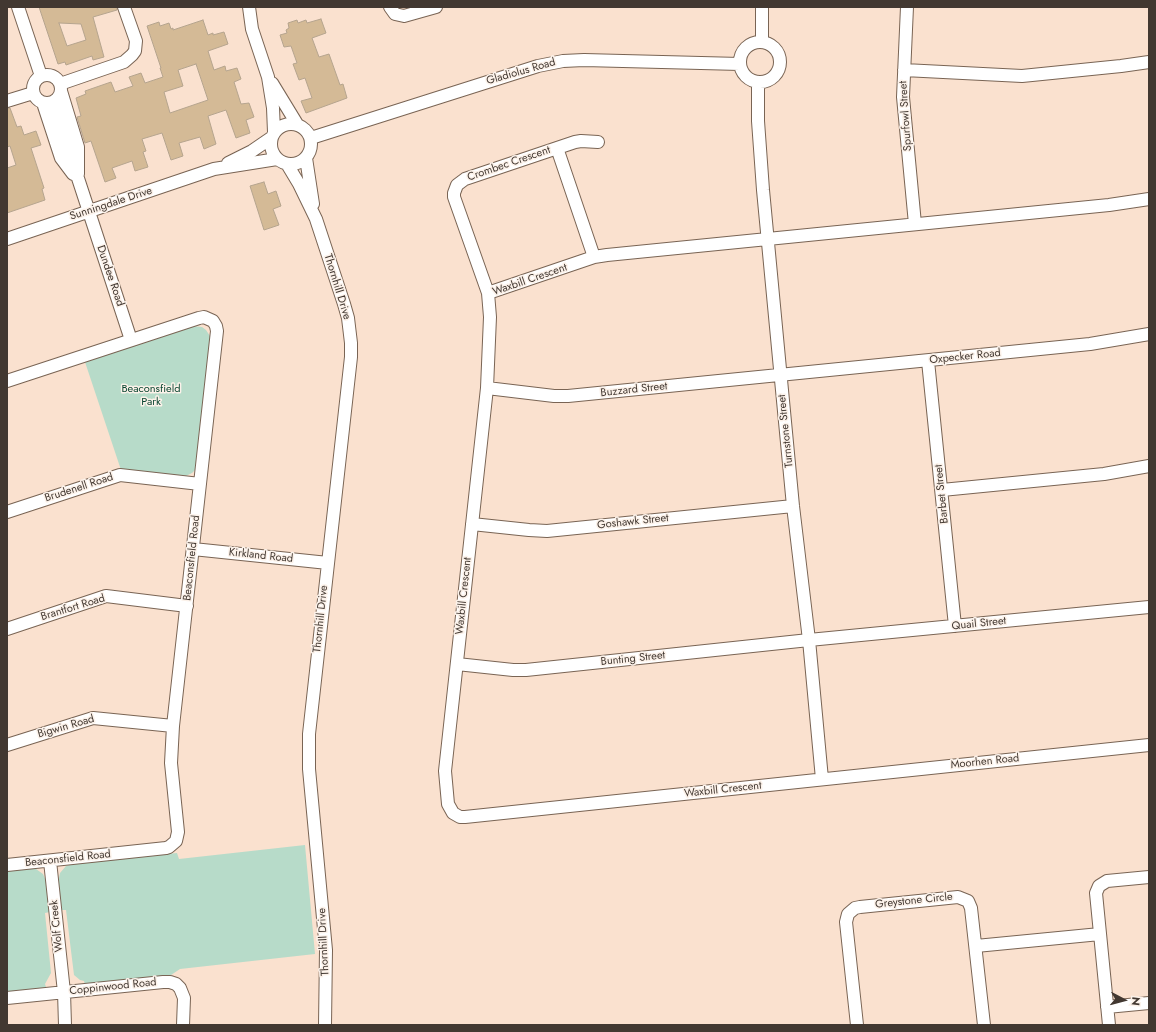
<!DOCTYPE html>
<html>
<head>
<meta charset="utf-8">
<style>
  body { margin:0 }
  #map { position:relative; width:1156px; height:1032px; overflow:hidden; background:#fae1cf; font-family:Jost,sans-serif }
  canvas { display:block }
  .frame { position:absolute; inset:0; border:8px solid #423831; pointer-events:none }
  .north { position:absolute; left:1104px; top:980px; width:40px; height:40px; -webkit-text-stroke:3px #fcf2ea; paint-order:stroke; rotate:96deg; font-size:11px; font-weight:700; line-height:16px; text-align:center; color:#423831 }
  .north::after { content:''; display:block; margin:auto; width:14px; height:18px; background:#423831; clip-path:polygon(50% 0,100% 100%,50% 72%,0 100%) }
</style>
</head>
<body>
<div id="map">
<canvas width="1156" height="1032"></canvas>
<div class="frame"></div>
<div class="north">N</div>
</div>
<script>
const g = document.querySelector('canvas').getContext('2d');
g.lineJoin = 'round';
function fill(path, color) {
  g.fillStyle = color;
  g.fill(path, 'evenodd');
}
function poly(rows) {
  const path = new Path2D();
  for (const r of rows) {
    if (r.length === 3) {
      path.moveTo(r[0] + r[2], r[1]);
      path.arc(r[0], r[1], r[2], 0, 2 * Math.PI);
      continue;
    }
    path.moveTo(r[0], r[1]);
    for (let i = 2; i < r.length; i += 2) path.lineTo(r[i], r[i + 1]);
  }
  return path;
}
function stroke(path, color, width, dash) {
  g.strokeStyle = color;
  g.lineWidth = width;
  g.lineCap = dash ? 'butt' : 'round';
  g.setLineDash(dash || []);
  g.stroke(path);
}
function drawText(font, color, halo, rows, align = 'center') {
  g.font = font + ' Jost,sans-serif';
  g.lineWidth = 3;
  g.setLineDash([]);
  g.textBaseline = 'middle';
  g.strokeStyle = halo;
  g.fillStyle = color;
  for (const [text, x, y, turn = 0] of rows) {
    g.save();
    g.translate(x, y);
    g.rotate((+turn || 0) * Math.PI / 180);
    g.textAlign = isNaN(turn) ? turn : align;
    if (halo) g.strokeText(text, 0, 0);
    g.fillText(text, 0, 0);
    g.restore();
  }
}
fill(poly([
  [193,326,202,327,206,330,210,336,210,340,197,466,195,470,192,473,186,476,121,470,85,362],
  [305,845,315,954,180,969,171,975,85,985,84,981,80,980,74,975,66,910,61,910,58,883,60,873,66,866,75,863,177,853,179,859],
  [32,868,36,869,43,874,46,881,50,912,45,913,51,973,45,984,46,987,42,989,7,993,7,870]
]), '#b7dbc9');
const building = poly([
  [39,7,117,7,117,10,93,17,104,57,93,60,92,56,66,65,65,62,58,64,39,7],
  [59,23,81,24,86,40,67,46,59,23],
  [321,19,326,33,312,38,319,57,329,54,340,85,343,84,347,98,306,113,301,101,312,98,305,78,299,80,293,64,297,63,291,46,284,47,280,35,287,33,286,30,289,28,288,23,297,20,298,23,306,20,307,23,321,19],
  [203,20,208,35,213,33,213,35,224,32,228,44,208,51,214,70,225,66,226,71,237,68,241,79,234,82,241,104,249,103,254,117,246,120,250,133,236,138,226,110,208,116,216,144,204,149,200,137,179,143,183,156,171,160,162,133,142,139,146,151,143,152,148,167,135,171,132,161,112,168,116,178,105,182,91,141,85,143,77,117,81,116,76,98,86,94,85,91,111,82,115,92,133,86,129,77,141,73,145,83,163,77,160,68,161,68,147,26,159,22,160,26,169,23,171,29,173,28,173,30,203,20],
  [196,64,208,100,170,113,164,92,183,86,178,70,196,64],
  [7,108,10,108,17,127,21,126,24,135,36,131,41,145,31,148,44,188,42,189,45,200,7,213,7,168,16,165,10,146,7,147,7,108],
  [264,182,268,194,276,191,281,206,273,209,279,225,264,230,250,186,264,182]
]);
fill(building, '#d4ba96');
stroke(building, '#b5a48e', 1);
const street = poly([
  [18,7,41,76],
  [249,7,252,29,268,77,273,108,274,132],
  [390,7,395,14,404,16,436,7],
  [907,7,903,97,915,224],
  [762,42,762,7],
  [760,62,20],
  [904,70,1022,76,1121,66,1149,62],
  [47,89,14],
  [758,82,758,121,763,190,793,506,809,640,822,779],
  [272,83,297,124],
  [60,84,124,62,132,55,135,51,136,41,124,7],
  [61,91,78,147,78,174],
  [7,101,33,93],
  [53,102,131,340],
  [43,103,61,158,73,174],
  [291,144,20],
  [311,138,538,66,563,61,584,60,740,64],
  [598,142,581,141,575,142,465,179,457,185,454,193,454,197,488,293,490,317,487,388,445,771,448,804,453,813,460,817,465,817,1149,745],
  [557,148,594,257],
  [306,158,313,204],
  [228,163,252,151,271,138],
  [287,164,299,184,316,219,344,304,348,318,351,343,351,357,309,734,309,769,326,950,325,1025],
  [7,239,214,169,277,159],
  [488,293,594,257,607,255,1109,205,1149,199],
  [928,361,955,626],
  [7,381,199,318,204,317,213,321,216,326,217,331,173,726,171,763,178,832,176,841,169,847,166,848,7,865],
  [487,388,554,396,568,396,1090,344,1149,334],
  [942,490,1104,474,1149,466],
  [7,512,120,475,200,484],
  [472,524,529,530,547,531,793,506],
  [193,549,328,563],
  [7,629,106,596,187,606],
  [457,664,513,670,526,670,809,640,1149,607],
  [7,745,93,718,173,726],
  [50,861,64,992,65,1025],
  [976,946,1100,934],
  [7,998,163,982,170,982,176,984,180,988,184,998,183,1025],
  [1107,1007,1149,1003],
  [857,1025,846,922,848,914,855,908,860,907,958,897,968,901,971,908,984,1025],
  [1109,1025,1096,893,1099,886,1107,881,1149,877]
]);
stroke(street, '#796454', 14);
stroke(street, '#fff', 12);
drawText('11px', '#423831', '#fcf2ea', [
  ["Gladiolus Road",521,72,-16],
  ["Spurfowl Street",906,116,-94],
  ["Crombec Crescent",509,164,-19],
  ["Sunningdale Drive",111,204,-18],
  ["Dundee Road",110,276,71],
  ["Waxbill Crescent",530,280,-19],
  ["Thornhill Drive",337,287,73],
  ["Oxpecker Road",965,357,-6],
  ["Buzzard Street",634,390,-6],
  ["Turnstone Street",786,431,-96],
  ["Brudenell Road",79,488,-18],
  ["Barbet Street",942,494,-96],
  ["Goshawk Street",633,522,-6],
  ["Kirkland Road",261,556,6],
  ["Beaconsfield Road",192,558,-84],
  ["Waxbill Crescent",464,596,-84],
  ["Brantfort Road",73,608,-17],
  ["Thornhill Drive",321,619,-84],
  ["Quail Street",979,624,-6],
  ["Bunting Street",633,659,-6],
  ["Bigwin Road",66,727,-16],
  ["Moorhen Road",985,762,-6],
  ["Waxbill Crescent",723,790,-6],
  ["Beaconsfield Road",68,859,-6],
  ["Greystone Circle",914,901,-6],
  ["Wolf Creek",57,926,-96],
  ["Thornhill Drive",324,942,-93],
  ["Coppinwood Road",113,987,-6]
]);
drawText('11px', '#094530', '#fcf2ea', [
  ["Beaconsfield",151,389],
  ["Park",151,402]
]);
</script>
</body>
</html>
